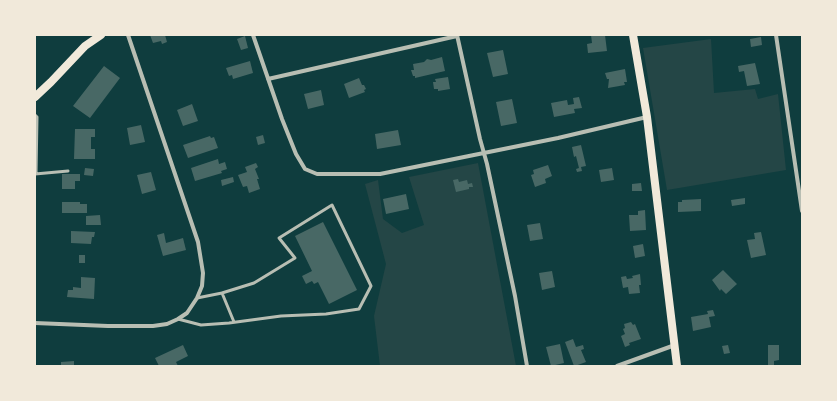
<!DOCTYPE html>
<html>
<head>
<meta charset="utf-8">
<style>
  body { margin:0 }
  #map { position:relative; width:837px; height:401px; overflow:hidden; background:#0f3d3e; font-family:Manrope,sans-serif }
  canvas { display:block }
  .frame { position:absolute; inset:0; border:36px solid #f1e9da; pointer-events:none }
</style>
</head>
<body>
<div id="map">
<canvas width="837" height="401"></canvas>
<div class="frame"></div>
</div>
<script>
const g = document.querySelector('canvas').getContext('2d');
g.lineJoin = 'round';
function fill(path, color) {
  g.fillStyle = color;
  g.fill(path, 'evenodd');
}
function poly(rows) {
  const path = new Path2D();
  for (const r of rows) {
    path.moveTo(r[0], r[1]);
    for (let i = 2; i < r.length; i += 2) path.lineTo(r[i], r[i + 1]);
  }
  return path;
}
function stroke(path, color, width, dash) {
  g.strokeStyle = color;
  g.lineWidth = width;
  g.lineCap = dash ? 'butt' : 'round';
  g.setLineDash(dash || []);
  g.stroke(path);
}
fill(poly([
  [711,39,714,93,755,89,758,99,778,94,786,170,667,190,643,48],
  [478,163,516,366,380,366,374,316,386,264,365,184,378,180,383,219,402,233,424,225,409,177]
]), '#244646');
fill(poly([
  [150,35,165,35,167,42,162,44,161,41,153,43],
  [591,35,605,35,607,51,588,53,587,44,592,43],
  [245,36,248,48,241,50,237,39],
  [761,37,762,45,751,47,750,39],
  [503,50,508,74,493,77,487,53],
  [442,57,445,71,415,78,415,76,413,76,411,70,414,70,413,64,424,62,427,59,431,60],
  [250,61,253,73,233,79,232,75,229,76,226,68],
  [755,63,760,84,747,86,744,71,739,72,738,66],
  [104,66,120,78,90,118,73,106],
  [625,69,627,82,624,82,625,85,608,88,609,79,607,79,605,73],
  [448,77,450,89,438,91,438,89,434,89,433,82,436,82,435,79],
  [359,78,362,85,364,85,366,89,364,90,365,92,349,98,344,84],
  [321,90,324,105,308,109,304,94],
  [579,97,582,108,574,109,575,113,554,117,551,103,567,100,568,105,574,104,573,98],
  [512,99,517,123,501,126,496,102],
  [192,104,198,121,183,126,177,110],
  [141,125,145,142,130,145,127,128],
  [75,129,95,129,95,137,91,137,91,149,95,149,95,159,74,159],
  [398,130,401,145,377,149,375,134],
  [263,135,265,143,258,145,256,137],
  [210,136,211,138,214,137,218,148,188,158,183,145],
  [581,145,586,166,581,167,582,171,577,172,576,169,579,168,576,156,574,157,572,147],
  [218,159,219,164,225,162,227,169,221,171,222,173,195,181,191,168],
  [256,163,258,167,255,169,259,179,257,179,260,189,249,193,247,186,243,187,238,175,247,172,245,167],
  [548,165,552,176,545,179,546,183,535,187,531,175,534,174,533,170],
  [85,168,94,169,93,176,84,175],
  [612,168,614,180,601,182,599,170],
  [151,172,156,190,142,194,137,175],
  [62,174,80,174,80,181,75,181,75,189,62,189],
  [233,177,234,182,222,186,221,180],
  [458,179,459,182,467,180,468,184,472,183,473,187,469,187,469,189,456,192,453,180],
  [641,183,642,191,632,191,632,184],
  [406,194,409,209,386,214,383,199],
  [745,198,745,204,732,206,731,200],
  [701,199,701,211,678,212,678,202,682,202,682,200],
  [62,202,80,202,80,204,87,204,87,213,62,213],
  [645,210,646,230,630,231,629,215,638,215,638,211],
  [100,215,101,225,86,225,86,216],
  [323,222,357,290,329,304,318,282,314,284,312,281,306,284,302,276,312,271,295,236],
  [540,223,543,239,530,241,527,225],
  [71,231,95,232,94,237,92,237,91,244,71,243],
  [761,232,766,255,751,258,747,240,755,239,754,233],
  [164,233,166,243,183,238,186,250,163,256,157,235],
  [643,244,645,256,635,258,633,246],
  [79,255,85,255,85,263,79,263],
  [723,270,737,284,726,294,721,289,720,291,712,280],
  [552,271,555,287,542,290,539,273],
  [640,274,641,285,639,285,640,293,629,294,628,287,623,288,621,277,626,276,627,279,633,278,632,276],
  [81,277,95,278,94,299,67,297,68,290,73,290,73,287,81,288],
  [713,310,715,316,709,317,711,327,693,331,691,317,708,314,707,311],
  [631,322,633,325,635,324,641,339,629,343,630,345,625,347,621,336,625,334,623,329,625,328,624,324],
  [573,339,576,347,583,345,584,349,581,350,586,362,575,366,574,366,565,342],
  [560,344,564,363,551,366,546,347],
  [183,345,188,356,176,362,178,366,159,366,155,358],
  [728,345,730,353,724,354,722,346],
  [768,345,779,345,779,360,774,361,774,366,768,366],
  [74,361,74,366,61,366,61,362]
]), '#486865');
stroke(poly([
  [35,115,37,117,36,173],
  [35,174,68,171],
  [222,293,234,322],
  [178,319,201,325,229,323,281,316,326,314,359,309,371,286,332,205,279,238,295,258,254,283,222,293,197,298]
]), '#b8beb3', 3);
stroke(poly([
  [253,35,282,119,296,154,305,169,317,174,380,174,558,138,647,117],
  [457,35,480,139,487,164,515,296,527,366],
  [776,35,802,211],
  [268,79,457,36],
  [35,323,108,326,153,326,167,324,178,319,187,313,197,298,202,286,203,273,198,242,128,35],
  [617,366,675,345]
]), '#b8beb3', 4);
stroke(poly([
  [633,35,647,117,677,366],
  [35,97,51,82,85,46,101,35]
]), '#f1e9da', 8);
</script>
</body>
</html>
